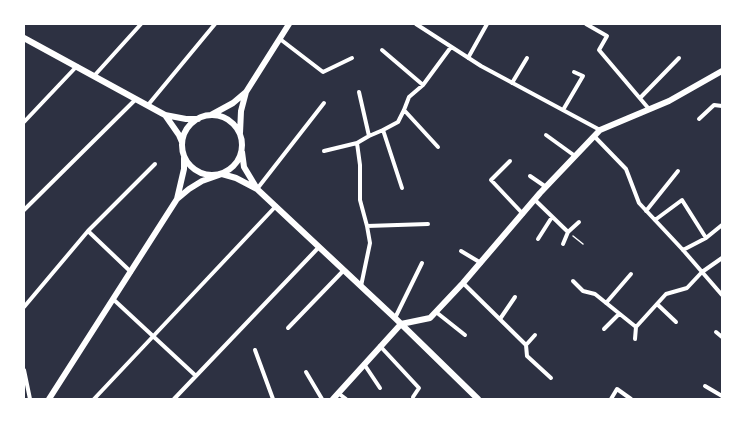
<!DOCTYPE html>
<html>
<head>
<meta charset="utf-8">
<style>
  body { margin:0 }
  #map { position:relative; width:746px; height:423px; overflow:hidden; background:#2d3142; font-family:Jost,sans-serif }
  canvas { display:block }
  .frame { position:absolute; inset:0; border:25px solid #fff; pointer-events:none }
</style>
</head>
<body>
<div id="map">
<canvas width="746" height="423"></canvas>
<div class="frame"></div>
</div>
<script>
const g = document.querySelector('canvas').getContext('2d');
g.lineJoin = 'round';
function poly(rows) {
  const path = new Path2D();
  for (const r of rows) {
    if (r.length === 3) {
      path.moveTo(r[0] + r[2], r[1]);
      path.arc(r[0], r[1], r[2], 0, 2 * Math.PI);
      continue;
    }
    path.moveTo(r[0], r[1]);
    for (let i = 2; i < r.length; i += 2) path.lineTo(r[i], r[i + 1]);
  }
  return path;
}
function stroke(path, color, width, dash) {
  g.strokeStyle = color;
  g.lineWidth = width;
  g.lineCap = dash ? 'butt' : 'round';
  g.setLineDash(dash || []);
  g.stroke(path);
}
stroke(poly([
  [573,236,583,244]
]), '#fff', 1.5);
stroke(poly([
  [416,24,481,66,600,130],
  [586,24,607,36,599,50,649,109],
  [280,39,323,72,352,58],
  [382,50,423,85],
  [468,58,487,24],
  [94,76,141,24],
  [512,83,527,58],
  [359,92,369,136],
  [640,98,679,58],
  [148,105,215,24],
  [404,110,438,147],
  [563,110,583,76,574,72],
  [699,119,714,105,722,106],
  [24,122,77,66],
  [383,130,402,188],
  [546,135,575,156],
  [594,136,626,169,639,203,683,250,722,295],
  [324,151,357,143],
  [510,161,491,180,523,214],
  [530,176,546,187],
  [257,189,324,103],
  [535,200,568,232,563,244],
  [24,210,136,99],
  [646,211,678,171],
  [655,220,682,200,706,238],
  [367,226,428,224],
  [88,231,131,272],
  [568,232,579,222],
  [538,239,552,217],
  [683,250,706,238,722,225],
  [461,251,481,263],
  [573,281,583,291,595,294,636,327,666,294,687,288,702,272,722,258],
  [463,283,526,345,527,356,551,378],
  [361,286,370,243,367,226,360,200,360,165,357,143,369,136,383,130,398,122,404,110,409,97,423,85,451,47],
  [113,299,196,376],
  [606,303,631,274],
  [657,304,676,322],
  [24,307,88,231,155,164],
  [436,312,465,335],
  [395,318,422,263],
  [500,319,515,297],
  [288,328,344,270],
  [604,329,619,314],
  [716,332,722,337],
  [635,339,636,327],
  [526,345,535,335],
  [380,346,419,388,413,397],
  [255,350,273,399],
  [364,364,380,388],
  [24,370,30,399],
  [306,372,322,399],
  [705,386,722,396],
  [338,393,346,399],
  [94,399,276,206],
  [174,399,319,247],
  [611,399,617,389,631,399]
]), '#fff', 4);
stroke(poly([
  [24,38,165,115,186,119,198,119],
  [165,115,179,135,182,142],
  [211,115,233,103,246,92,289,24],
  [212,145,30],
  [240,133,241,111,246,92],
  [242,152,244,167,256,187],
  [222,174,236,178,257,189,395,318,478,399],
  [177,199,184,169,184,158],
  [49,399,177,199,189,189,202,181,219,175],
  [333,399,401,324,430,318,463,283,540,193,600,130,669,101,722,71]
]), '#fff', 6);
</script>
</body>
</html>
